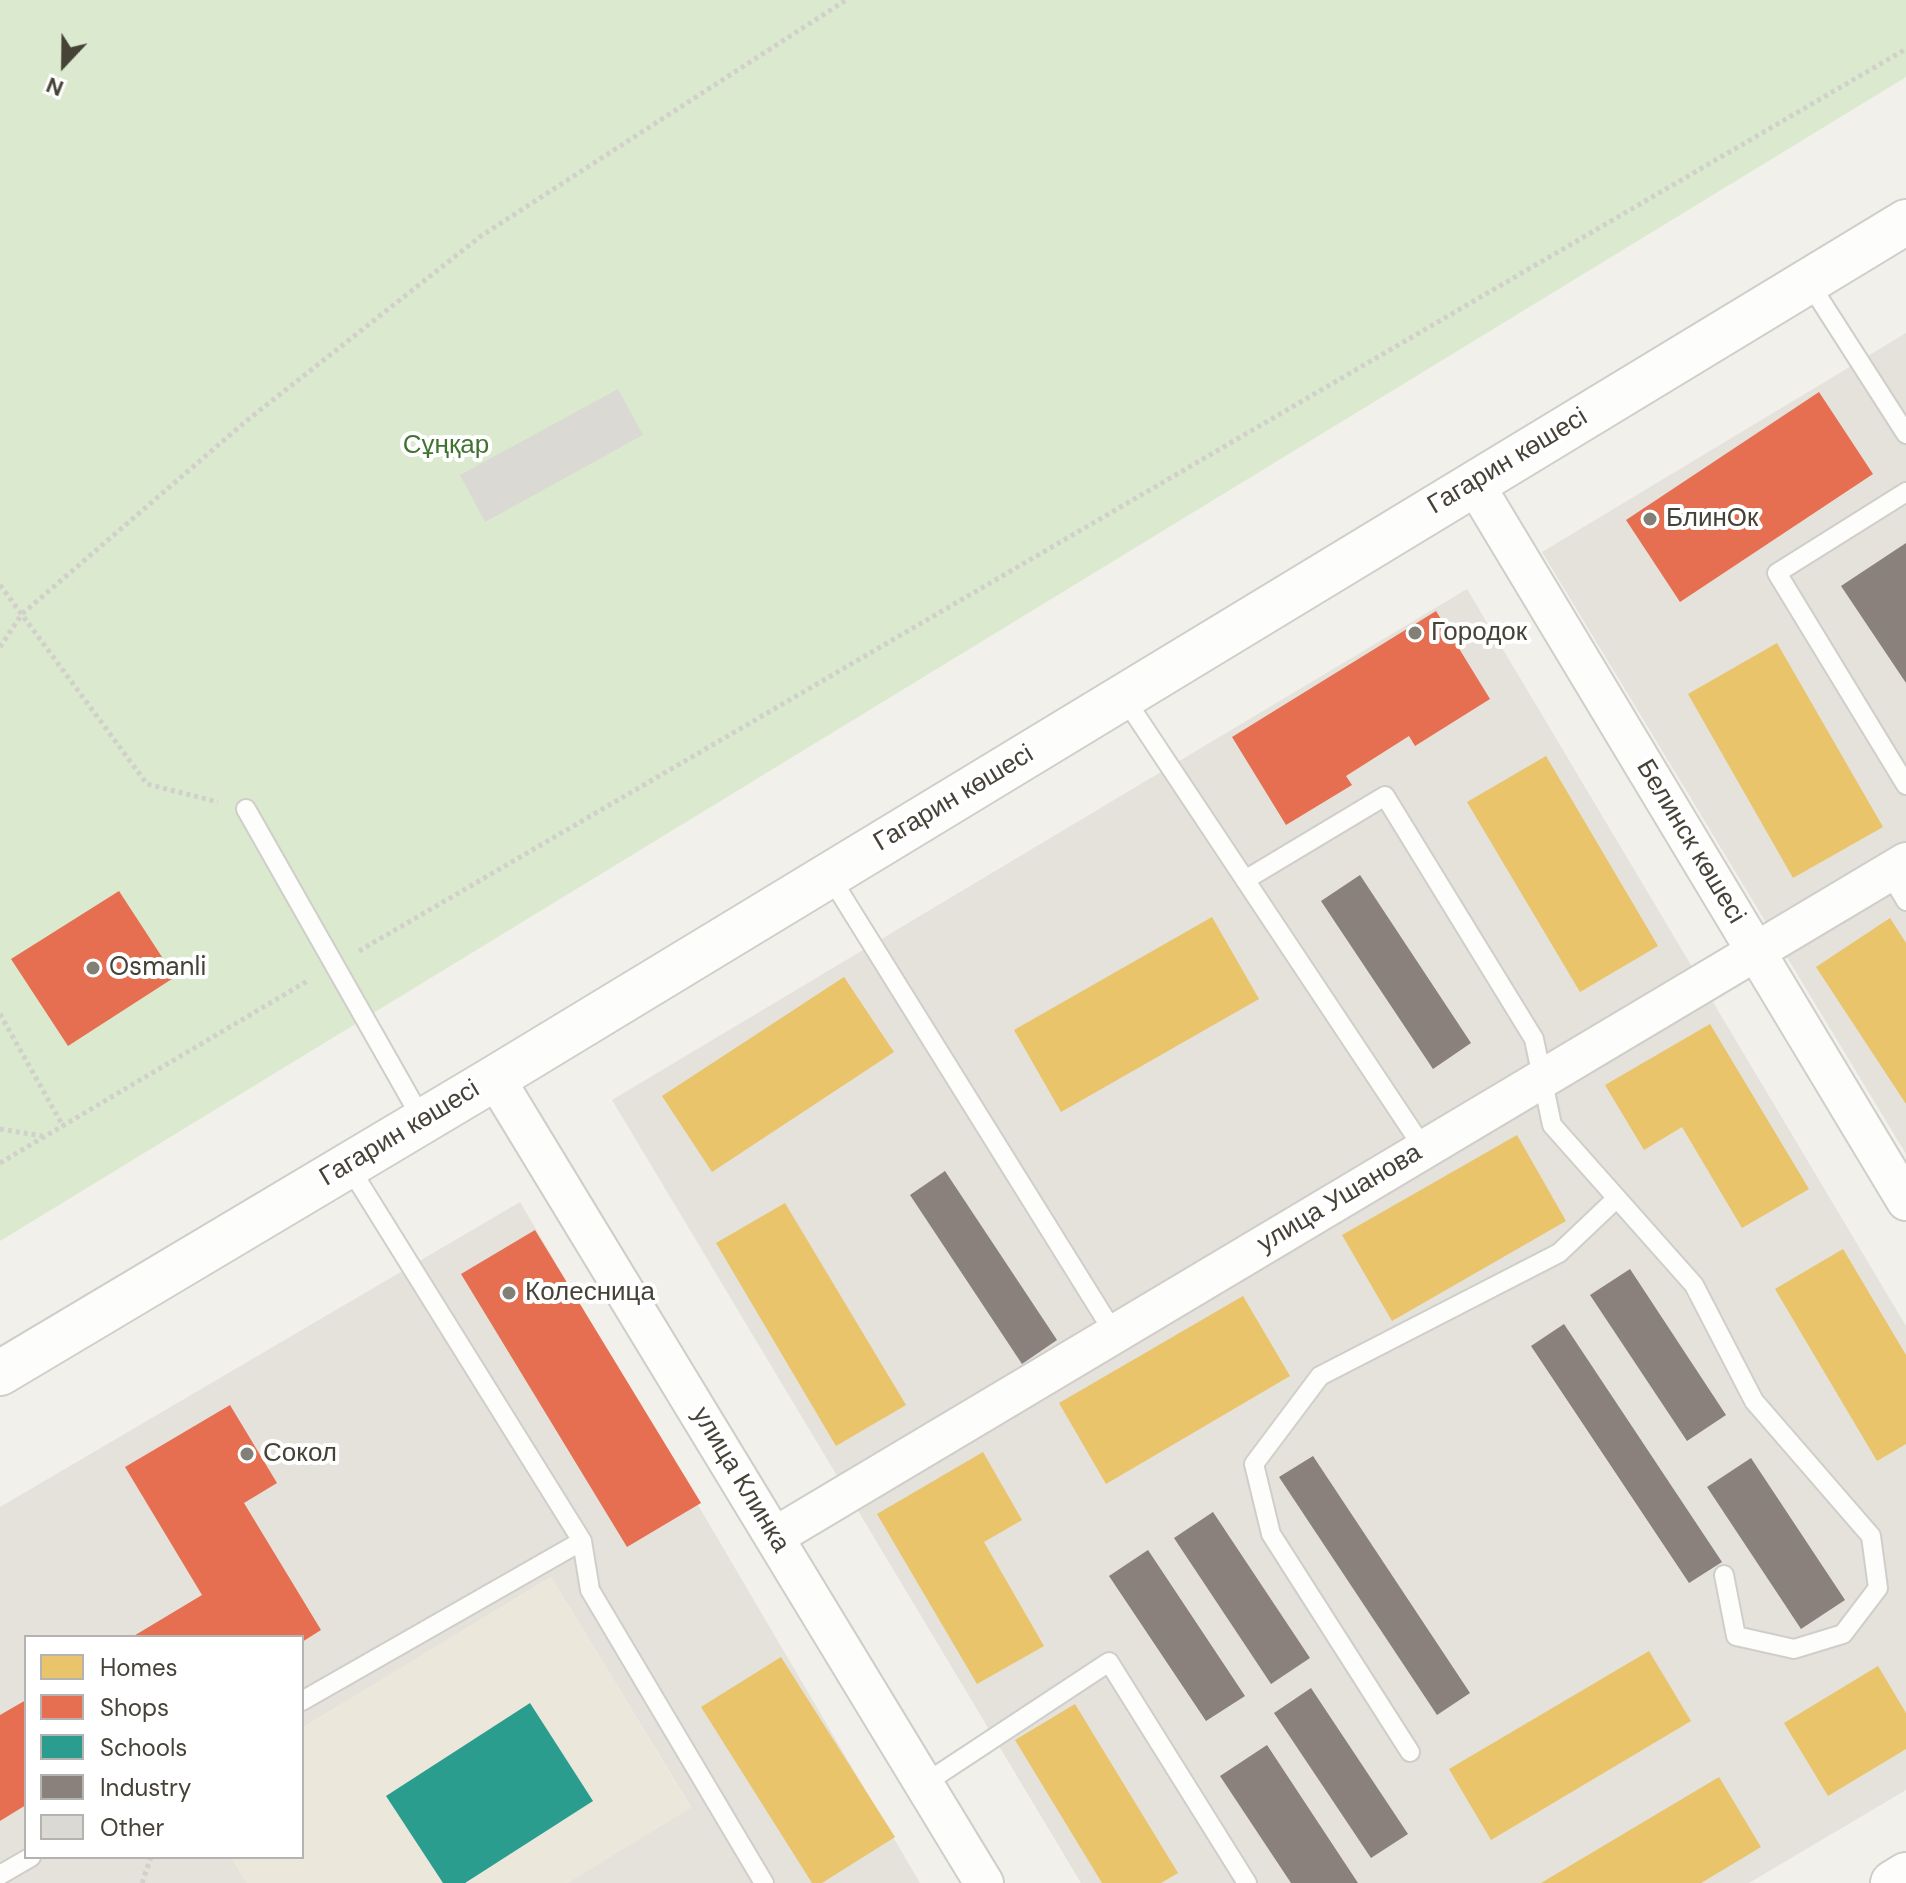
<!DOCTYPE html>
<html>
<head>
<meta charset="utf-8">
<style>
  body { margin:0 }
  #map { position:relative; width:1906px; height:1883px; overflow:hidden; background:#f1f0eb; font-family:"DM Sans",sans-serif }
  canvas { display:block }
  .legend { position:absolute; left:24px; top:1635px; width:280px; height:224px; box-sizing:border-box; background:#fff; border:2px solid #b5b3af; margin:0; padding:10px 14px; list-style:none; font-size:24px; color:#464238 }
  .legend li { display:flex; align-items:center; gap:16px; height:40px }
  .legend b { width:40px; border:2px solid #b5b3af }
  .north { position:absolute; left:24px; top:24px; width:80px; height:80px; -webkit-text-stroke:6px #fff; paint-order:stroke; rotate:202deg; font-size:22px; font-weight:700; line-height:32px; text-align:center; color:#464238 }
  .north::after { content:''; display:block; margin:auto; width:28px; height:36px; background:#464238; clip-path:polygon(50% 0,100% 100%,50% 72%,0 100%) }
</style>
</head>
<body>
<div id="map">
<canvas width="1906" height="1883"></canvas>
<ul class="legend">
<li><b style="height:22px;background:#e9c46a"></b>Homes</li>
<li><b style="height:22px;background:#e76f51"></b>Shops</li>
<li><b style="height:22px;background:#2a9d8f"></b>Schools</li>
<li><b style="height:22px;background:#8a817c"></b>Industry</li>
<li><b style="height:22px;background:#dbd9d4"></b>Other</li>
</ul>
<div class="north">N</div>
</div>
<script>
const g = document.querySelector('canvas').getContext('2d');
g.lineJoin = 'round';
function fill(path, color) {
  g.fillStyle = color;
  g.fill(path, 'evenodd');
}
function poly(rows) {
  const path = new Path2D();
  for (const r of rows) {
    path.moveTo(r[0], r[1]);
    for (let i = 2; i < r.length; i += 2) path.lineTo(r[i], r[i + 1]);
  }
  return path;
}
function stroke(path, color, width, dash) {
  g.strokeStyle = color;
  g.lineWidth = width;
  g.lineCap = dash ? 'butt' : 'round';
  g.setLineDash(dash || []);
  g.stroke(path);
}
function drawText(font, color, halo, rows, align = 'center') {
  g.font = font + ' "DM Sans",sans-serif';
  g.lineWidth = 8;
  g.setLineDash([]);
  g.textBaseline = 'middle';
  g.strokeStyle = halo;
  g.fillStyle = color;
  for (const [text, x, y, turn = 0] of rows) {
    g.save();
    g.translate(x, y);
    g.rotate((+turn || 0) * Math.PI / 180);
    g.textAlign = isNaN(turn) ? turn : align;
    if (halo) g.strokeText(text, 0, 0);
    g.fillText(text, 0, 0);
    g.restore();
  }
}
fill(poly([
  [1906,333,1906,1154,1542,552],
  [1467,589,1906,1326,1906,1790,1749,1883,1081,1883,612,1100],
  [520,1202,920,1883,567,1883,691,1807,551,1577,302,1728,302,1637,26,1637,26,1857,231,1857,247,1883,0,1883,0,1507]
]), '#e4e2da');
fill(poly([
  [551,1577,691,1808,567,1883,247,1883,231,1857,302,1857,302,1728]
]), '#ebe8db');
fill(poly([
  [0,0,1906,0,1906,77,0,1241]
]), '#dbe9ce');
fill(poly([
  [1777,643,1883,827,1793,878,1688,694],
  [1546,756,1658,946,1580,992,1467,802],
  [1212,917,1259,999,1061,1112,1014,1030],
  [1890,918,1906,943,1906,1104,1816,967],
  [844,977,894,1052,712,1172,662,1096],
  [1710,1024,1809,1189,1742,1228,1682,1127,1644,1150,1605,1085],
  [1517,1135,1566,1221,1392,1321,1342,1235],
  [785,1203,906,1405,836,1446,716,1243],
  [1843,1249,1906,1355,1906,1444,1877,1461,1775,1289],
  [1243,1296,1290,1376,1106,1484,1059,1403],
  [983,1452,1022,1520,984,1542,1044,1646,977,1684,877,1514],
  [1649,1651,1691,1721,1491,1840,1449,1769],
  [781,1657,895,1837,822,1883,812,1883,701,1707],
  [1878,1666,1906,1713,1906,1749,1828,1796,1784,1723],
  [1075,1704,1178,1873,1161,1883,1102,1883,1015,1740],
  [1719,1777,1761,1847,1701,1883,1541,1883]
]), '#e9c46a');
fill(poly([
  [1819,392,1873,474,1680,602,1626,520],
  [1436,611,1490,699,1415,746,1409,736,1346,776,1352,785,1286,825,1232,737],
  [119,891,175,977,68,1046,11,959],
  [535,1230,701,1503,627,1547,461,1274],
  [230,1405,277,1483,244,1503,321,1630,302,1642,302,1637,132,1637,202,1595,125,1467],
  [26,1700,26,1805,0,1821,0,1715]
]), '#e76f51');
fill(poly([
  [530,1703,593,1801,465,1883,443,1883,386,1796]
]), '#2a9d8f');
fill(poly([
  [1906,543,1906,683,1841,586],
  [1360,875,1471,1043,1433,1069,1321,901],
  [945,1171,1057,1340,1022,1364,910,1195],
  [1630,1269,1726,1415,1687,1441,1590,1295],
  [1564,1324,1722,1562,1689,1583,1531,1346],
  [1313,1456,1470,1693,1437,1715,1279,1477],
  [1751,1458,1845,1600,1801,1629,1707,1487],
  [1213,1512,1310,1658,1271,1684,1174,1538],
  [1148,1550,1245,1696,1206,1721,1109,1576],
  [1311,1688,1408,1834,1371,1858,1274,1713],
  [1267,1745,1358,1883,1291,1883,1220,1776]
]), '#8a817c');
fill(poly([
  [618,389,643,435,485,522,460,475]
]), '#dbd9d4');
const service = poly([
  [1808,281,1906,434],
  [1906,492,1777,573,1906,785],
  [1123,696,1424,1149],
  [246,809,423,1121],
  [1889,872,1906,901],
  [829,875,1114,1333],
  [1245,880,1385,796,1534,1039,1552,1125,1694,1285,1754,1401,1871,1536,1878,1588,1843,1634,1794,1649,1736,1636,1724,1575],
  [582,1541,590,1590,764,1883],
  [302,1701,582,1541,348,1165],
  [1410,1752,1271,1534,1254,1464,1320,1376,1559,1253,1617,1198],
  [924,1784,1109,1662,1247,1883],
  [0,1875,31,1857]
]);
const minor = poly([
  [1474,483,1906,1201],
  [495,1078,984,1883],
  [774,1537,1906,862]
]);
const tertiary = poly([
  [0,1373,495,1078,1906,222],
  [1893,1883,1906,1875]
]);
stroke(service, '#cfcec9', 22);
stroke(minor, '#cfcec9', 42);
stroke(tertiary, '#cfcec9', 48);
stroke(poly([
  [0,585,147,784,218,802],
  [0,647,22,614,245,422,481,236,846,0],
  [359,951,1906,49],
  [0,1014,63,1126],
  [0,1129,42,1136],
  [0,1163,309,980],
  [142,1883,151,1857]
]), '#d1d0cb', 5, [4, 4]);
stroke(service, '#fdfdfc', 18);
stroke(minor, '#fdfdfc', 38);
stroke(tertiary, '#fdfdfc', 44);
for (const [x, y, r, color] of [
  [1650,519,8,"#827f77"],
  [1415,633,8,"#827f77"],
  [93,968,8,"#827f77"],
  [509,1293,8,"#827f77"],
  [247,1454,8,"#827f77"]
]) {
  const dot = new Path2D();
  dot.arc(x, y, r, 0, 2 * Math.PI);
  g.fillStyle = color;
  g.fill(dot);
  stroke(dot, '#fff', 3);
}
drawText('26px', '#417330', '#fff', [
  ["Сұңқар",446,446]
]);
drawText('26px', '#464238', '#fff', [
  ["Гагарин көшесі",1508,462,-31],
  ["Гагарин көшесі",954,799,-31],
  ["Белинск көшесі",1690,842,59],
  ["Гагарин көшесі",400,1134,-31],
  ["улица Ушанова",1340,1199,-31],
  ["улица Клинка",740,1480,59]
]);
drawText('26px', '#464238', '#fff', [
  ["БлинОк",1666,519],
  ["Городок",1431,633],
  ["Osmanli",109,968],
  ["Колесница",525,1293],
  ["Сокол",263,1454]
], 'left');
</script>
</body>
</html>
